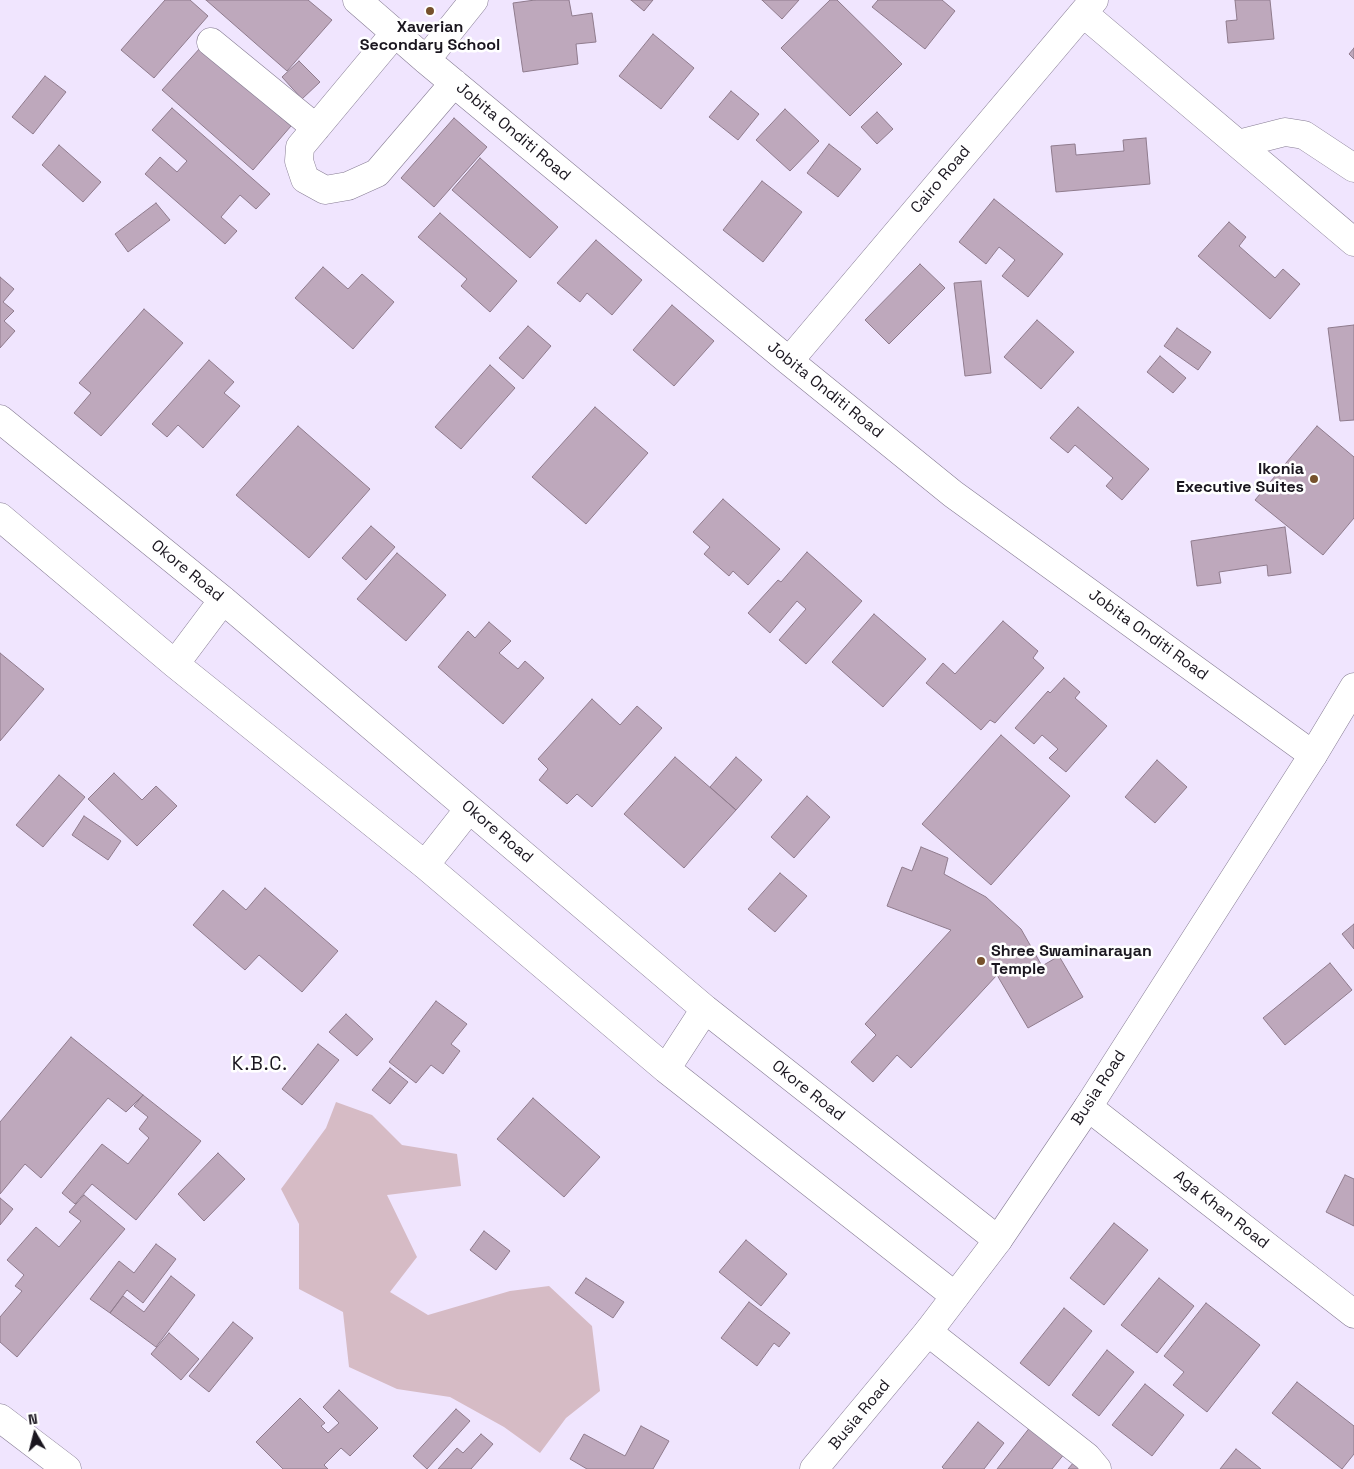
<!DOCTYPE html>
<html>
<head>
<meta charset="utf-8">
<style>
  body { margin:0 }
  #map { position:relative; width:1354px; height:1469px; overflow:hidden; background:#f0e5fe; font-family:"Space Grotesk",sans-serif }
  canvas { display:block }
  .north { position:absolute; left:10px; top:1409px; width:50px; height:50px; -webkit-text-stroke:4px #fff; paint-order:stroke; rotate:352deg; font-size:14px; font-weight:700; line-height:20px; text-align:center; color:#1a161f }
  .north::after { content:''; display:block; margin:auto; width:18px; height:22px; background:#1a161f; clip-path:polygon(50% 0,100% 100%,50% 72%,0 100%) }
</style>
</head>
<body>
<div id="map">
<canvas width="1354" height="1469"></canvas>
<div class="north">N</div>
</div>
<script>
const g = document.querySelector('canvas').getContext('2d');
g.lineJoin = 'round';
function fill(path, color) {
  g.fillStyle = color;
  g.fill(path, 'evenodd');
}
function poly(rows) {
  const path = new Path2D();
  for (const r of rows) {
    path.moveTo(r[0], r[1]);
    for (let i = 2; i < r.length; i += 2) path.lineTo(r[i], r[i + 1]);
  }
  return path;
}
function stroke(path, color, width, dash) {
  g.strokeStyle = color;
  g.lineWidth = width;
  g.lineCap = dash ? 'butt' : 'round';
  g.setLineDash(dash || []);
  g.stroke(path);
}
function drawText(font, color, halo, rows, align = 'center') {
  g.font = font + ' "Space Grotesk",sans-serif';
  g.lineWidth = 5;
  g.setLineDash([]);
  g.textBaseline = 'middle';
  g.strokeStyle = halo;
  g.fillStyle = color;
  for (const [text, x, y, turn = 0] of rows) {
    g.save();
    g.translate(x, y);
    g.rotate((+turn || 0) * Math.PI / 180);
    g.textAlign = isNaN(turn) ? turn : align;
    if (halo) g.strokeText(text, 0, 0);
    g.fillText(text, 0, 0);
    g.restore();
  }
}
fill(poly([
  [336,1102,372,1115,402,1145,457,1154,461,1186,387,1195,417,1257,390,1292,428,1315,510,1291,549,1286,592,1326,600,1391,566,1418,540,1453,504,1427,450,1397,397,1389,349,1367,343,1312,299,1289,299,1224,281,1189,326,1128]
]), '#d6bbc5');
const building = poly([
  [165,0,190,0,208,16,154,78,121,50,165,0],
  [206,0,308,0,332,20,287,71,206,0],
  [535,0,569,0,572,16,592,13,596,42,576,44,578,64,523,72,513,3,535,0],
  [631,0,653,0,644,11,631,0],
  [762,0,799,0,782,19,762,0],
  [830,0,837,0,902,64,850,116,781,48,830,0],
  [878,0,942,0,955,11,925,49,872,7,878,0],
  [1235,0,1270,0,1274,39,1228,43,1226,21,1237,20,1235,0],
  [653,34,694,68,661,109,619,76,653,34],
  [201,47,291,126,253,170,162,90,201,47],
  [1354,48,1354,59,1349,54,1354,48],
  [299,61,320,82,302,99,282,77,299,61],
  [45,76,66,92,33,134,12,117,45,76],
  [731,91,759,114,738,140,709,117,731,91],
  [172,108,270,194,256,209,240,195,221,217,237,231,225,244,145,174,160,157,177,172,187,161,152,130,172,108],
  [785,109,819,141,790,171,756,140,785,109],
  [877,112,893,129,877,144,861,127,877,112],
  [454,118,487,147,434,207,401,178,454,118],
  [1146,138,1150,184,1056,192,1051,146,1075,144,1076,155,1124,151,1123,140,1146,138],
  [829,144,861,169,838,197,807,173,829,144],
  [59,145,101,182,83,202,42,165,59,145],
  [480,158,558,227,530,258,452,190,480,158],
  [762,181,802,212,763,262,723,230,762,181],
  [994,199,1063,254,1028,297,1002,276,1015,260,999,247,986,264,959,242,994,199],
  [156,203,170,220,128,252,115,234,156,203],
  [440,213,517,281,490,312,461,286,467,279,418,237,440,213],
  [1229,222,1246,237,1239,246,1275,278,1283,269,1300,284,1270,319,1198,256,1229,222],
  [596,240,642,280,612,315,587,293,580,302,557,283,596,240],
  [920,264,945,288,889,344,865,320,920,264],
  [323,267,348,289,362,274,394,302,353,349,295,298,323,267],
  [0,277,14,289,3,302,14,311,4,321,15,331,0,348,0,277],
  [981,281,991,373,965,376,954,283,981,281],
  [672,305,714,341,674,386,633,350,672,305],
  [144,309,183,343,101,436,74,413,91,393,79,383,144,309],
  [1037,320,1074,352,1041,389,1004,357,1037,320],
  [1354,325,1354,420,1340,421,1328,328,1354,325],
  [528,326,551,346,523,379,499,358,528,326],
  [1177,328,1211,352,1198,370,1164,346,1177,328],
  [1160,356,1186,378,1173,393,1147,372,1160,356],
  [209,360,234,382,224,393,240,406,203,448,178,425,167,437,152,424,209,360],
  [490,365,515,388,461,449,435,427,490,365],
  [595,407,648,453,586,524,532,477,595,407],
  [1078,407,1149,469,1122,500,1106,486,1113,478,1075,445,1068,453,1050,438,1078,407],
  [298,426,370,489,309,558,236,495,298,426],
  [1317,426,1354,457,1354,518,1323,555,1255,500,1317,426],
  [723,499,780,549,748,585,733,571,729,576,704,554,710,547,693,532,723,499],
  [371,526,395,547,366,580,342,558,371,526],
  [1285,527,1291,573,1268,576,1267,565,1219,572,1221,583,1197,586,1191,541,1285,527],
  [807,552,862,601,806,664,779,640,806,609,797,601,770,633,748,613,778,580,781,582,807,552],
  [397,553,446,595,406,641,357,599,397,553],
  [874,614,926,659,883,707,832,662,874,614],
  [1003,621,1038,651,1033,658,1044,668,995,723,990,720,981,730,926,683,943,663,955,674,1003,621],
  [489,622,511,641,499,653,518,669,525,661,544,678,503,724,438,667,468,631,475,638,489,622],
  [0,653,44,689,0,741,0,653],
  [1064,678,1080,692,1075,698,1107,726,1066,772,1049,758,1058,749,1042,735,1034,744,1015,728,1048,691,1050,693,1064,678],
  [592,699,620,725,637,706,662,728,592,807,577,794,567,804,539,780,548,769,538,759,592,699],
  [1001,735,1070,796,991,885,922,824,1001,735],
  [675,757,736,810,684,868,624,814,675,757],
  [736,757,762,780,736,810,710,787,736,757],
  [1157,760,1187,787,1155,823,1125,797,1157,760],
  [114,773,142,800,156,786,177,806,137,846,88,799,114,773],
  [59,775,85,797,43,847,16,825,59,775],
  [807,796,830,817,794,858,771,837,807,796],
  [84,816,121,841,108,860,72,835,84,816],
  [921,847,948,858,944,874,986,897,1021,929,1042,966,1059,956,1083,997,1028,1028,997,975,911,1068,897,1055,873,1082,851,1062,876,1035,865,1024,951,930,887,906,902,867,912,871,921,847],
  [780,873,807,896,775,932,748,909,780,873],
  [265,888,338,951,302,992,259,955,245,970,193,925,223,890,246,910,265,888],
  [1354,924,1354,949,1342,934,1354,924],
  [1330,963,1352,990,1285,1045,1263,1018,1330,963],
  [436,1001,467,1024,451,1044,460,1051,443,1074,431,1065,416,1083,389,1062,436,1001],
  [346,1014,373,1039,357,1056,329,1032,346,1014],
  [71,1037,143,1095,126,1112,108,1098,41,1178,25,1164,0,1194,0,1122,71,1037],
  [318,1044,339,1060,302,1105,282,1089,318,1044],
  [390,1068,408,1082,390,1104,372,1090,390,1068],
  [143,1095,201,1141,136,1220,92,1184,75,1204,62,1193,102,1144,128,1164,149,1138,139,1129,148,1117,134,1106,143,1095],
  [533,1098,600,1157,564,1197,497,1139,533,1098],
  [218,1153,245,1179,204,1221,178,1194,218,1153],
  [1345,1175,1354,1179,1354,1226,1326,1212,1345,1175],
  [84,1195,125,1229,17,1357,0,1342,0,1317,22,1291,15,1286,24,1275,7,1260,36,1227,59,1247,81,1221,69,1212,84,1195],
  [0,1198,13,1209,0,1225,0,1198],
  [1114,1223,1148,1250,1104,1305,1070,1278,1114,1223],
  [484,1231,510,1251,496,1270,470,1250,484,1231],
  [746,1240,787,1274,761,1306,719,1272,746,1240],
  [156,1244,176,1259,143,1303,127,1290,110,1313,90,1299,119,1261,134,1273,156,1244],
  [171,1276,195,1295,156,1347,110,1313,123,1296,144,1312,171,1276],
  [586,1278,624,1302,613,1318,575,1293,586,1278],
  [1159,1278,1194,1306,1157,1353,1121,1325,1159,1278],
  [749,1302,790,1333,779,1347,774,1343,757,1366,721,1338,749,1302],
  [1206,1303,1260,1345,1207,1412,1173,1385,1184,1372,1164,1356,1206,1303],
  [1064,1308,1092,1331,1049,1386,1020,1363,1064,1308],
  [233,1322,253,1338,209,1392,189,1376,233,1322],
  [169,1333,199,1359,181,1380,151,1354,169,1333],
  [1107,1350,1134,1372,1099,1416,1072,1395,1107,1350],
  [1297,1382,1354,1426,1354,1454,1342,1469,1272,1413,1297,1382],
  [1145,1384,1184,1415,1152,1456,1112,1425,1145,1384],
  [339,1390,378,1428,350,1456,341,1448,324,1465,328,1469,283,1469,256,1442,300,1398,325,1423,321,1426,328,1433,339,1423,323,1407,339,1390],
  [456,1409,470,1421,427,1469,413,1456,456,1409],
  [978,1422,1004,1443,984,1469,944,1469,942,1467,978,1422],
  [641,1426,669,1441,653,1469,587,1469,570,1459,584,1434,625,1456,641,1426],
  [1031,1426,1065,1453,1052,1469,997,1469,1031,1426],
  [481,1434,493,1444,471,1469,438,1469,457,1448,463,1453,481,1434],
  [1236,1449,1261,1469,1220,1469,1236,1449],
  [1074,1462,1083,1469,1068,1469,1074,1462]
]);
fill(building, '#bea8bc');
stroke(building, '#8f7b8d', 1);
const minor = poly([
  [357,0,426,60,789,361,953,494,1313,755],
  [1083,13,1354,242],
  [395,33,300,147,299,161,305,179,325,190,348,186,377,173,454,83],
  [211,42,316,128],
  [426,60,474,0],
  [1238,144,1285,132,1304,135,1354,168],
  [789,361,1094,0],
  [0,419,223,600,705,1009,998,1240],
  [0,517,175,664,425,865,666,1069,955,1296],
  [175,664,223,600],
  [425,865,469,809],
  [666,1069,705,1009],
  [1088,1107,1354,1314],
  [928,1332,1087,1457,1097,1469],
  [0,1418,67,1469]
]);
const major = poly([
  [814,1469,928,1332,998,1240,1088,1107,1313,755,1354,687]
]);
stroke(minor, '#867c93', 29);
stroke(major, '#867c93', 29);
stroke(minor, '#fff', 28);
stroke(major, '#fff', 28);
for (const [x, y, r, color] of [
  [430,11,5,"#76512c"],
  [1314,479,5,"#76512c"],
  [981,961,5,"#76512c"]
]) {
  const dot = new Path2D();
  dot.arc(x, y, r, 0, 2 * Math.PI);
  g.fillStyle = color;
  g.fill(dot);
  stroke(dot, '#fff', 2);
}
drawText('bold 16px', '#1a161f', '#fff', [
  ["Xaverian",430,28],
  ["Secondary School",430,46],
  ["Ikonia",1304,470,"right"],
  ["Executive Suites",1304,488,"right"],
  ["Shree Swaminarayan",991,952,"left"],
  ["Temple",991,970,"left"]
]);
drawText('16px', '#1a161f', '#fff', [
  ["Jobita Onditi Road",513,132,40],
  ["Cairo Road",941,180,-50],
  ["Jobita Onditi Road",825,390,39],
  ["Okore Road",187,571,39],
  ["Jobita Onditi Road",1148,635,36],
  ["Okore Road",497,832,40],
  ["Busia Road",1099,1088,-57],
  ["Okore Road",808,1091,38],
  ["Aga Khan Road",1221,1210,38],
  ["Busia Road",860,1415,-50]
]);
g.letterSpacing = '1px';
drawText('19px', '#1a161f', '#fff', [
  ["K.B.C.",260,1065]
]);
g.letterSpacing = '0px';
</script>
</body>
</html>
